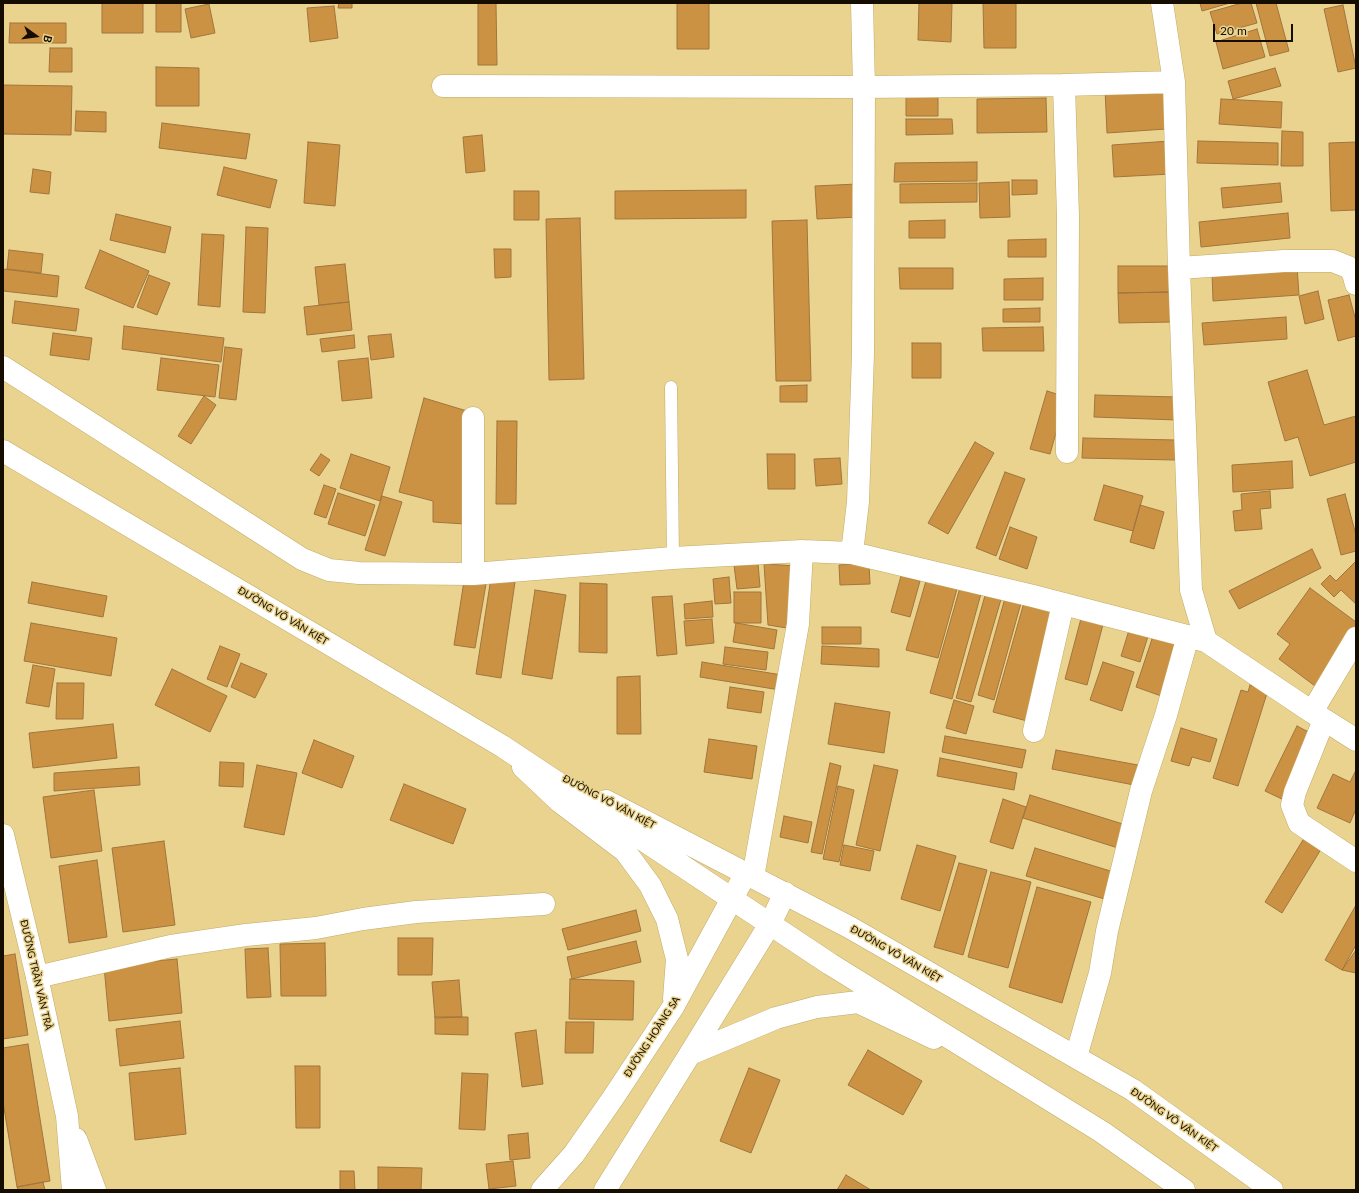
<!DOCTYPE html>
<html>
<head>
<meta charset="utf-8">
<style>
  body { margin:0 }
  #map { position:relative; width:1359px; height:1193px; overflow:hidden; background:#e9d38e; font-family:Lato,sans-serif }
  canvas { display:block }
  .frame { position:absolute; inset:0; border:4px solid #150d00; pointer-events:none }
  .north { position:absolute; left:16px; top:16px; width:40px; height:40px; -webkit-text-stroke:3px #e9d38e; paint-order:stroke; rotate:104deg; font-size:11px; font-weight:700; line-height:16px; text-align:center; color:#150d00 }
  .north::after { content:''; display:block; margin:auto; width:14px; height:18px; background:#150d00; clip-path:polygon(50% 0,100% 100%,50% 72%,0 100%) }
  .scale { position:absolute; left:1213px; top:24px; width:80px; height:18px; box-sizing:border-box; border:2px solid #150d00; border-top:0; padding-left:5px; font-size:12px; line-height:14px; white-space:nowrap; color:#150d00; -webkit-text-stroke:3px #e9d38e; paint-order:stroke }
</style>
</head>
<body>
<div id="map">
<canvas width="1359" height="1193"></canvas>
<div class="frame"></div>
<div class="north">B</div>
<div class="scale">20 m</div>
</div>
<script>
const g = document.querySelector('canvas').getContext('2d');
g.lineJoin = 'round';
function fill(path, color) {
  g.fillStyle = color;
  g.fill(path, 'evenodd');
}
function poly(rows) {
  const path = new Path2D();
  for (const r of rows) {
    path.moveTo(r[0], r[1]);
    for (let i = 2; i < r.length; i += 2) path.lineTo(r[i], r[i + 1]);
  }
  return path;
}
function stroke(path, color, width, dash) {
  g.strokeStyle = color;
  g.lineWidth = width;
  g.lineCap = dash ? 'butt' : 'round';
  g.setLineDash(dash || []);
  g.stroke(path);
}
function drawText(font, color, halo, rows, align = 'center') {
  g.font = font + ' Lato,sans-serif';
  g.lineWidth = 3;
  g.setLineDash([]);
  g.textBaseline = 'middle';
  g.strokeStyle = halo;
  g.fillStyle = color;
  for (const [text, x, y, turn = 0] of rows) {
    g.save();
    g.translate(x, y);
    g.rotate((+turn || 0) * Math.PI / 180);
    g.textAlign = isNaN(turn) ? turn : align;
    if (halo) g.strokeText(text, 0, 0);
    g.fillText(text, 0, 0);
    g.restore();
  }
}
const building = poly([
  [102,3,143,3,143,33,102,33,102,3],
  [156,3,181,3,181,32,156,32,156,3],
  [339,3,352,3,352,8,338,8,339,3],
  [478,3,496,3,497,65,478,65,478,3],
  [677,3,709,3,709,49,677,49,677,3],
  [919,3,952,3,951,42,918,40,919,3],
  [983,3,1016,3,1016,48,984,48,983,3],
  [1200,3,1230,3,1202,11,1200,3],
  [1242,3,1251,3,1257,23,1217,34,1210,12,1242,3],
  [1256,3,1276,3,1289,51,1270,56,1256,3],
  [209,4,215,33,191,38,185,9,209,4],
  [1343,5,1356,68,1338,72,1324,9,1343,5],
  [334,6,338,38,310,42,307,8,334,6],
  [10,23,66,23,66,43,9,43,10,23],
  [1257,29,1265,57,1223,69,1216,42,1257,29],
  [50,48,72,48,72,72,49,72,50,48],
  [156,67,199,68,199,106,156,106,156,67],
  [1275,68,1281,86,1233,99,1228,81,1275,68],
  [3,85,72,86,71,135,3,134,3,85],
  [1164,86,1166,129,1107,133,1105,89,1164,86],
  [938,91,938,116,906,116,906,92,938,91],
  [1046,98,1047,132,977,133,977,99,1046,98],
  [1221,99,1282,102,1281,128,1219,124,1221,99],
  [76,111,106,112,106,132,75,131,76,111],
  [906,119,952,119,953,134,906,135,906,119],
  [162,123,250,134,246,159,159,148,162,123],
  [1282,131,1303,132,1303,166,1281,166,1282,131],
  [482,135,485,171,466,173,463,137,482,135],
  [1170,141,1171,174,1114,177,1112,145,1170,141],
  [1198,141,1278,143,1278,165,1197,163,1198,141],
  [308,142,340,145,335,206,304,203,308,142],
  [1356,142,1356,210,1331,211,1329,143,1356,142],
  [977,162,977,181,894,182,895,163,977,162],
  [224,167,277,180,270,208,217,195,224,167],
  [33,169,51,172,49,194,30,192,33,169],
  [1012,180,1037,180,1037,194,1012,195,1012,180],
  [1009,182,1010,217,980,218,979,183,1009,182],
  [977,183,977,202,900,203,900,184,977,183],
  [1280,183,1282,202,1223,208,1221,188,1280,183],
  [857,184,858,217,817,219,815,186,857,184],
  [746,190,746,218,615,219,615,191,746,190],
  [514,191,539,191,539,220,514,220,514,191],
  [1288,213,1290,238,1201,247,1199,222,1288,213],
  [116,214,171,227,165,253,110,240,116,214],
  [580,218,584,379,549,380,546,219,580,218],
  [807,220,811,381,776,381,772,221,807,220],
  [945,220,945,238,909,238,909,221,945,220],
  [246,227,268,228,265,313,243,312,246,227],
  [202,234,224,235,220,307,198,305,202,234],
  [1046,239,1046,257,1008,257,1008,240,1046,239],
  [494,249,511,249,511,277,495,278,494,249],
  [9,250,43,254,41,273,7,269,9,250],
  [100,250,149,271,133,308,85,288,100,250],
  [345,264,349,302,319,305,315,267,345,264],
  [1118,266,1171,266,1171,292,1118,293,1118,266],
  [1297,266,1299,295,1213,301,1212,271,1297,266],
  [899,268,953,268,953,289,900,289,899,268],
  [3,269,59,276,57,297,3,291,3,269],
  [149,275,170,283,157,315,137,307,149,275],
  [1043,278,1043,300,1004,300,1004,279,1043,278],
  [1318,291,1324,319,1305,324,1299,296,1318,291],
  [1171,292,1172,322,1119,323,1118,293,1171,292],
  [1349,295,1356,321,1356,336,1338,341,1328,300,1349,295],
  [15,301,79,309,76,331,12,323,15,301],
  [349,302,352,330,307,335,304,307,349,302],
  [1040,308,1040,322,1003,322,1003,309,1040,308],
  [1286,317,1287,339,1204,345,1202,323,1286,317],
  [124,326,224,338,221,362,122,349,124,326],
  [1043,327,1044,351,983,351,982,328,1043,327],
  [53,333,92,338,89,360,50,355,53,333],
  [391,334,394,357,371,360,368,336,391,334],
  [354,335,355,348,322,352,320,339,354,335],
  [912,343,941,343,941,378,912,378,912,343],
  [225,347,242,349,236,400,219,398,225,347],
  [161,358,219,365,215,397,157,390,161,358],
  [368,358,372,398,342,401,338,361,368,358],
  [1307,370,1324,425,1356,416,1356,462,1310,476,1298,437,1285,441,1268,382,1307,370],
  [807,385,807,402,780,402,780,386,807,385],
  [1047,391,1066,397,1050,454,1030,449,1047,391],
  [1095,395,1178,397,1177,420,1094,417,1095,395],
  [204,396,216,405,191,444,178,436,204,396],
  [424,398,467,411,465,524,433,522,433,501,399,492,424,398],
  [497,421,517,421,516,504,496,504,497,421],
  [1083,438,1176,440,1175,460,1082,458,1083,438],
  [975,442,994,453,948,534,928,523,975,442],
  [321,454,330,460,319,476,310,470,321,454],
  [351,454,390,467,380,501,340,488,351,454],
  [767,454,795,454,795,489,768,489,767,454],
  [840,458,842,484,816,486,814,459,840,458],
  [1292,461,1293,488,1233,492,1232,465,1292,461],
  [1005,472,1025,479,996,556,976,548,1005,472],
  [324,485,336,489,326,518,314,514,324,485],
  [1104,485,1143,496,1133,531,1094,520,1104,485],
  [1270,491,1271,508,1260,509,1262,529,1235,531,1233,511,1242,510,1241,494,1270,491],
  [338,493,375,505,365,536,328,524,338,493],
  [1345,494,1356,535,1356,551,1341,555,1327,499,1345,494],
  [382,496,402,502,385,556,365,550,382,496],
  [1140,505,1164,512,1154,549,1130,542,1140,505],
  [1010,527,1037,537,1027,569,999,559,1010,527],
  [1312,549,1321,568,1239,609,1229,591,1312,549],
  [1356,561,1356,604,1341,590,1334,597,1321,584,1330,575,1336,581,1356,561],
  [758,563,760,587,737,589,734,565,758,563],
  [869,563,870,584,840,585,839,565,869,563],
  [764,564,797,566,787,628,768,625,764,564],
  [901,576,920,581,910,617,891,612,901,576],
  [729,577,731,603,715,604,713,579,729,577],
  [491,578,515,582,501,678,476,674,491,578],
  [464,581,486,584,475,648,454,645,464,581],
  [926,581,957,589,938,658,906,650,926,581],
  [32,582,107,596,103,617,28,603,32,582],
  [580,583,607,584,607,653,579,652,580,583],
  [961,584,982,590,952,699,930,693,961,584],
  [1310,588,1356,622,1356,630,1315,686,1279,659,1290,644,1277,634,1310,588],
  [535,590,566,595,552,679,522,674,535,590],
  [734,592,761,592,761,623,734,623,734,592],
  [986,592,1002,596,971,702,956,698,986,592],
  [672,596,677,654,657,656,652,597,672,596],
  [1005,598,1021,603,994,700,978,695,1005,598],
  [1025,599,1052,607,1031,722,993,712,1025,599],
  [712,601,713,617,685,619,684,604,712,601],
  [1083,611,1105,617,1087,685,1065,679,1083,611],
  [712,619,714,643,686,646,684,621,712,619],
  [31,623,117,638,111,676,24,661,31,623],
  [736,623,777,630,774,649,733,642,736,623],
  [822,627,861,627,861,644,822,644,822,627],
  [1130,627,1149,633,1140,662,1121,656,1130,627],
  [1153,636,1181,645,1164,697,1136,687,1153,636],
  [220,646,240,654,227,687,207,679,220,646],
  [822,646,879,649,879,667,821,664,822,646],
  [725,647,768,652,766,670,723,664,725,647],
  [702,662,782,675,780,690,700,677,702,662],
  [1103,662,1134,672,1122,711,1090,700,1103,662],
  [241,663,267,674,255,698,231,687,241,663],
  [33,665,55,669,49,707,26,703,33,665],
  [172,669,227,696,210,732,155,705,172,669],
  [640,676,641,734,617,734,617,677,640,676],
  [57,683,84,683,83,719,56,719,57,683],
  [1250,685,1268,690,1238,786,1213,778,1241,690,1248,692,1250,685],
  [730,687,764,692,761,713,727,708,730,687],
  [954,700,974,706,966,734,946,728,954,700],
  [835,703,890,712,884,753,828,744,835,703],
  [113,724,117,758,33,768,29,733,113,724],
  [1297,726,1318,737,1286,801,1265,791,1297,726],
  [1181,728,1217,739,1210,762,1192,757,1189,766,1171,761,1181,728],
  [945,736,1026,750,1022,768,942,752,945,736],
  [709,739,757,746,752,779,704,772,709,739],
  [314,740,354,756,342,788,302,773,314,740],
  [1056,750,1138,765,1134,785,1052,769,1056,750],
  [940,758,1017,773,1014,790,937,776,940,758],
  [220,762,244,763,243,787,219,786,220,762],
  [830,763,841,766,822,854,811,852,830,763],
  [257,765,297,773,284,835,244,827,257,765],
  [874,765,898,770,880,851,856,845,874,765],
  [139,767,140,785,54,791,54,773,139,767],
  [1356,770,1356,809,1350,823,1317,808,1333,774,1350,782,1356,770],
  [404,784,466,809,453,844,390,820,404,784],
  [838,786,854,790,839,862,823,859,838,786],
  [94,790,102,851,51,858,43,797,94,790],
  [1030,795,1126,825,1118,848,1023,818,1030,795],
  [1003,799,1026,807,1013,849,990,842,1003,799],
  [784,816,812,822,808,843,780,837,784,816],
  [1306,835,1323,846,1282,913,1265,902,1306,835],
  [164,841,175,925,123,932,112,848,164,841],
  [844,845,874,851,870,871,840,865,844,845],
  [917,845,956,856,940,911,901,899,917,845],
  [1035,848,1117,873,1108,900,1026,876,1035,848],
  [97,860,107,937,69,943,59,866,97,860],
  [959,863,987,870,963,955,934,947,959,863],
  [991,872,1031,882,1008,968,968,957,991,872],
  [1037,887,1091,902,1062,1003,1009,987,1037,887],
  [1356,905,1356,945,1342,970,1325,960,1356,905],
  [636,910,641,931,568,950,562,929,636,910],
  [398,938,433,938,432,975,398,975,398,938],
  [636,941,641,962,572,979,567,957,636,941],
  [325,943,326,996,281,996,280,944,325,943],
  [268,948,271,997,247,998,245,949,268,948],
  [1356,950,1356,973,1342,970,1356,950],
  [15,954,28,1035,3,1039,3,956,15,954],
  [177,959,182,1013,109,1021,104,966,177,959],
  [570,979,634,981,633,1020,569,1019,570,979],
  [459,980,462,1017,435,1018,432,982,459,980],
  [435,1017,468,1017,468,1035,435,1034,435,1017],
  [180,1021,184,1058,120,1066,116,1029,180,1021],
  [566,1022,594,1022,593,1053,565,1053,566,1022],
  [536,1030,543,1084,522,1087,515,1033,536,1030],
  [28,1044,50,1181,17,1187,3,1102,3,1048,28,1044],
  [868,1050,922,1081,903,1115,848,1085,868,1050],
  [295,1066,320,1066,320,1128,296,1128,295,1066],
  [180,1068,186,1134,135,1140,129,1073,180,1068],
  [749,1068,780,1080,751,1153,720,1141,749,1068],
  [462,1073,488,1074,485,1130,459,1129,462,1073],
  [528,1133,530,1158,510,1160,508,1135,528,1133],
  [513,1161,516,1186,489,1189,486,1164,513,1161],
  [378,1167,422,1168,421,1190,378,1190,378,1167],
  [340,1171,354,1171,355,1190,340,1190,340,1171],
  [846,1175,871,1190,837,1190,846,1175],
  [43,1182,45,1190,18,1190,17,1187,43,1182]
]);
fill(building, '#cc9244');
stroke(building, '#a0753d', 1);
const service = poly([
  [671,387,673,558]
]);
const minor = poly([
  [1162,3,1174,82,1179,268,1191,590,1206,641,1312,712,1356,740],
  [1064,85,1068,216,1067,452],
  [443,86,864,87,1064,85,1174,82],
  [1179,268,1284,261,1333,261,1348,267,1353,273,1356,284],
  [3,367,302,559,329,570,359,573,473,574,673,558,802,551,852,553,1033,596,1206,641],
  [473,418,473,574],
  [852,553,858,502,863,354,864,87,862,3],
  [1312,712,1356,638],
  [1324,720,1295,792,1292,805,1299,823,1356,861],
  [1034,731,1063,604],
  [753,877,798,624,802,551],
  [37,977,171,946,246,935,316,928,363,919,416,912,544,904],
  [1076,1057,1100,973,1107,931,1141,791,1166,715,1188,636]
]);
const secondary = poly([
  [523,767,559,801,625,851,650,885,667,919,677,959,674,999],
  [690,1054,776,1018,817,1007,858,1002,934,1038],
  [542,1190,574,1154,613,1098,673,1007,746,873],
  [605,1190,690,1054,770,924,785,893]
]);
const primary = poly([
  [3,835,37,977,67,1116,73,1190],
  [76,1139,95,1190]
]);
const trunk = poly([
  [3,451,502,746,830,964,1102,1132,1184,1190],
  [606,801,849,927,1133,1090,1272,1190]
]);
stroke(service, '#c1ab68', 13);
stroke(minor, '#c1ab68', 23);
stroke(secondary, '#c1ab68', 23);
stroke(primary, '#c1ab68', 23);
stroke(trunk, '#c1ab68', 23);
stroke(service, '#fff', 12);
stroke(minor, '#fff', 22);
stroke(secondary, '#fff', 22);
stroke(primary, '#fff', 22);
stroke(trunk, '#fff', 22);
drawText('10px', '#150d00', '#e9d38e', [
  ["ĐƯỜNG VÕ VĂN KIỆT",283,616,31],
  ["ĐƯỜNG VÕ VĂN KIỆT",609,802,28],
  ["ĐƯỜNG VÕ VĂN KIỆT",896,954,30],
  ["ĐƯỜNG TRẦN VĂN TRÀ",36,975,77],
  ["ĐƯỜNG HOÀNG SA",652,1037,-57],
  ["ĐƯỜNG VÕ VĂN KIỆT",1174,1120,35]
]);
</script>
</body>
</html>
